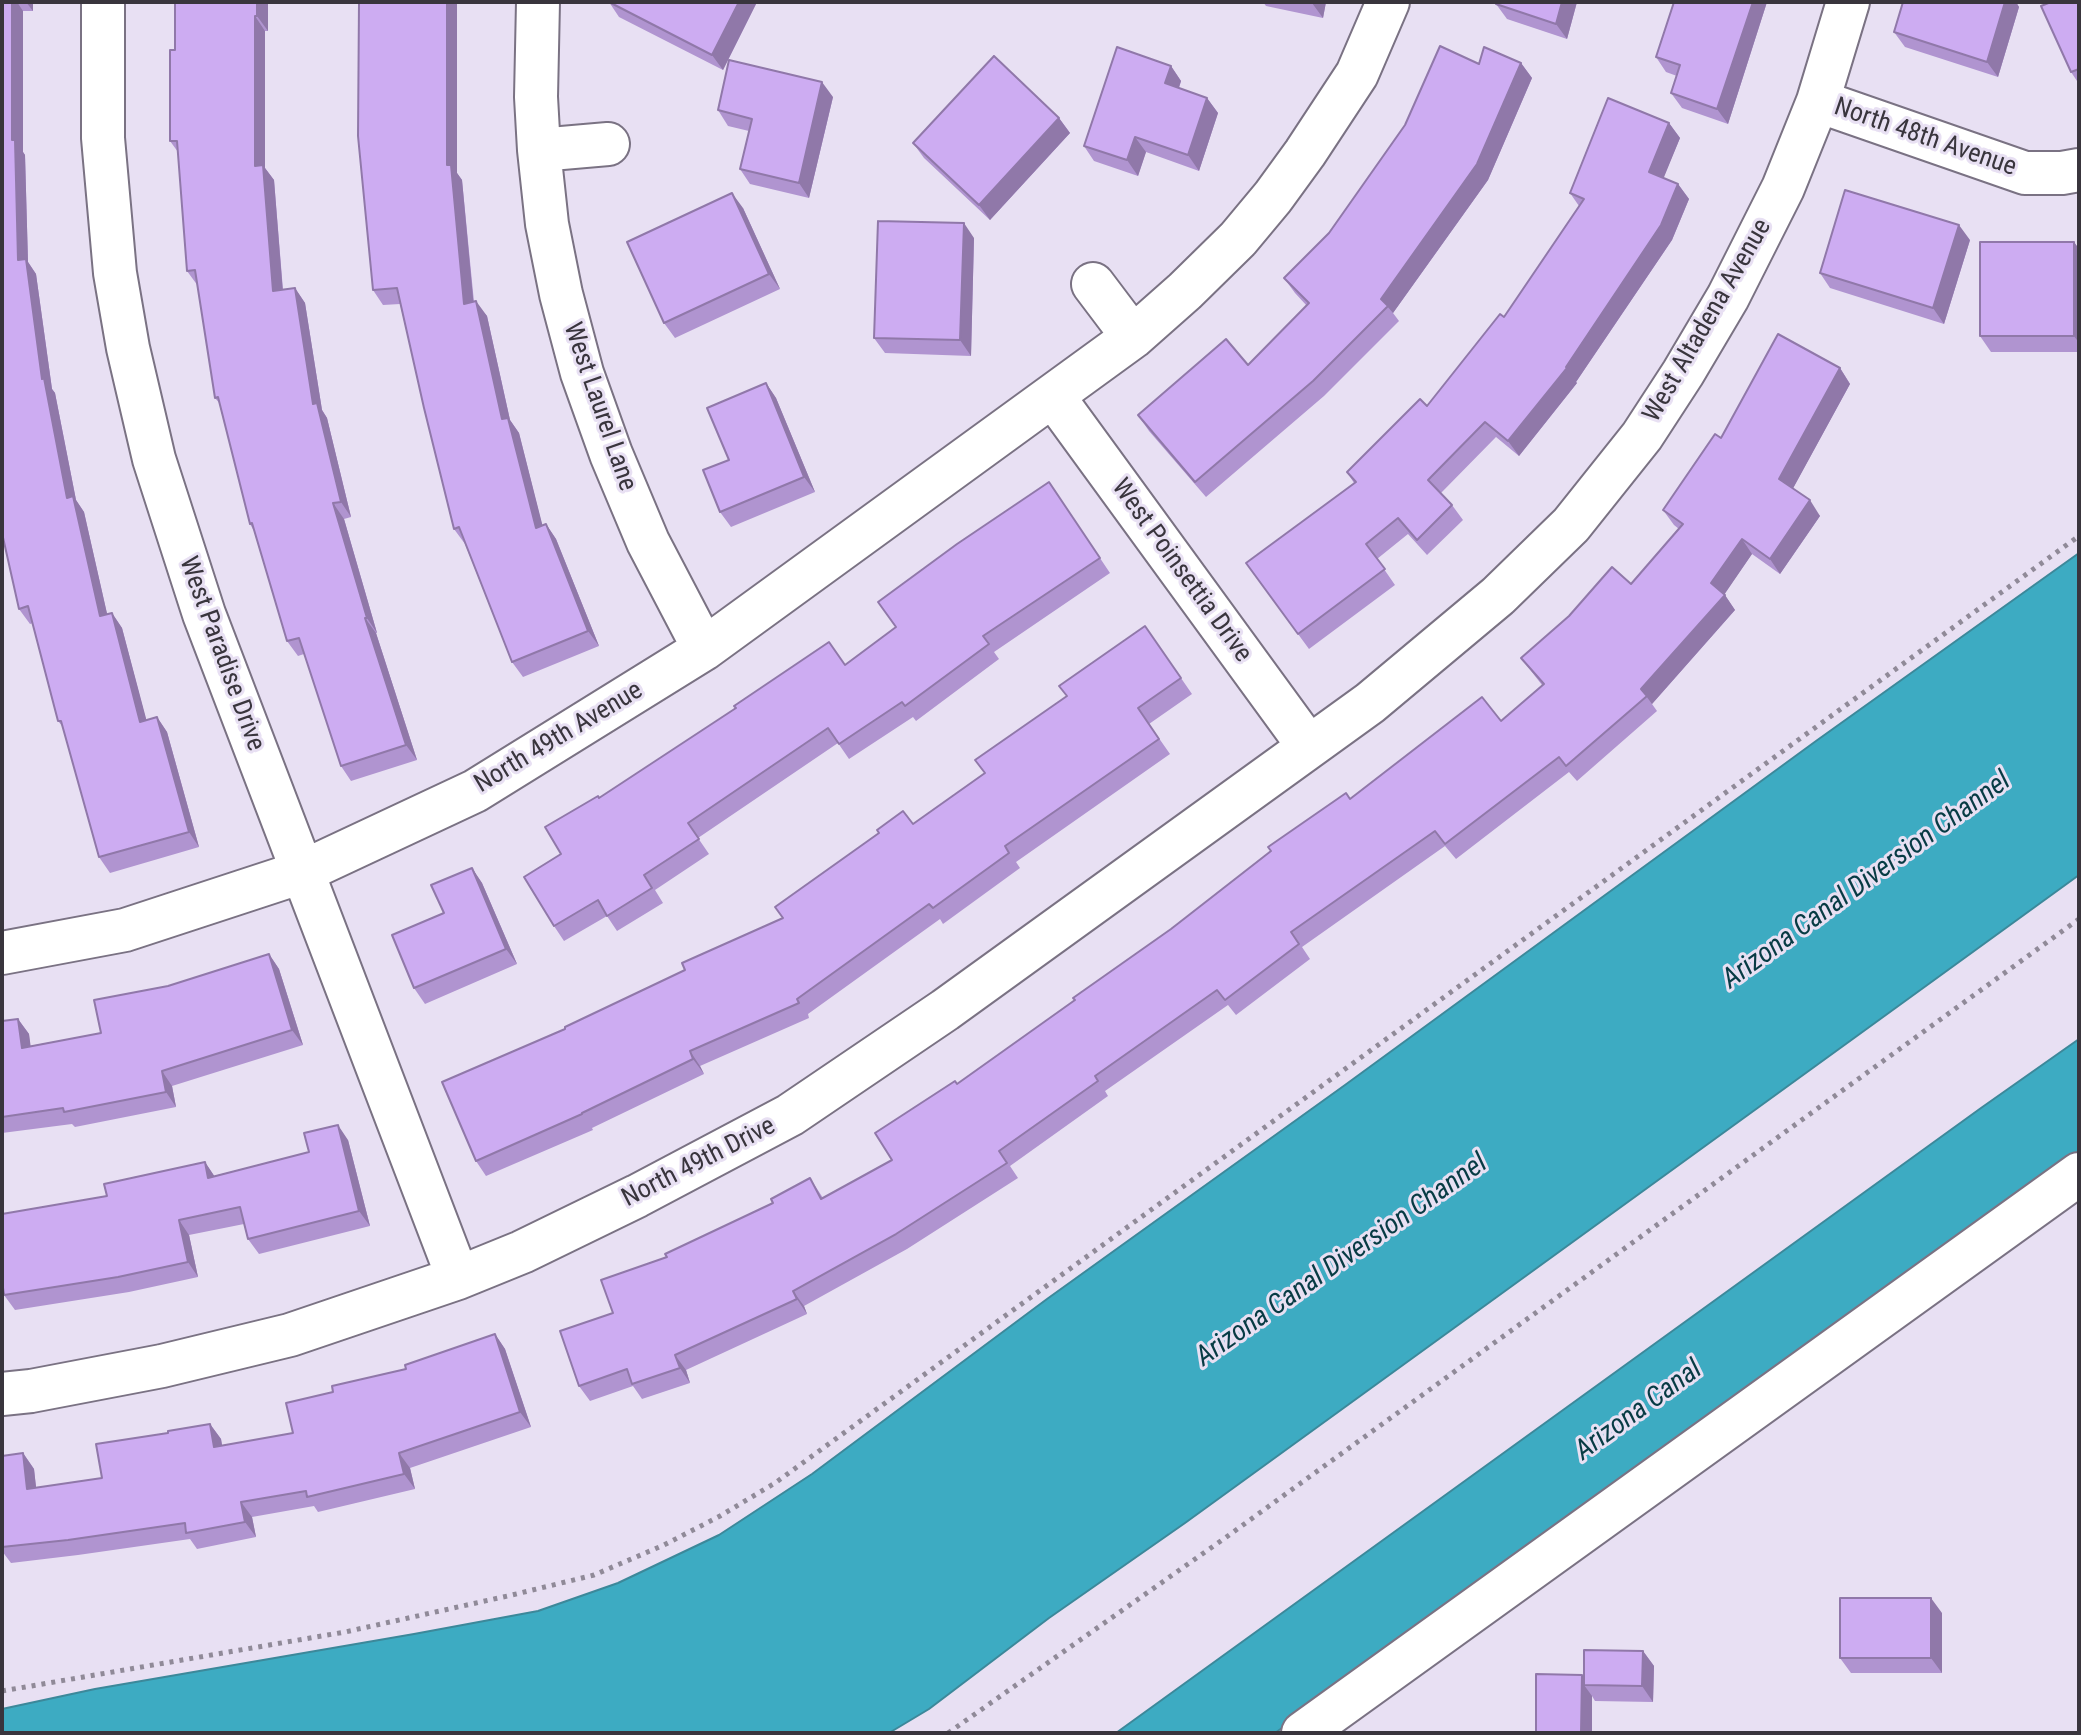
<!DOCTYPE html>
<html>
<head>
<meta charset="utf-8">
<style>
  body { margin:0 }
  #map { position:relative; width:2081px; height:1735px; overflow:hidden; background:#e8e0f3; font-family:"Roboto Condensed",sans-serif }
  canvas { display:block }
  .frame { position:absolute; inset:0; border:4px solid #39353d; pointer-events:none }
</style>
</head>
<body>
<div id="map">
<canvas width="2081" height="1735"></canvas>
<div class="frame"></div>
</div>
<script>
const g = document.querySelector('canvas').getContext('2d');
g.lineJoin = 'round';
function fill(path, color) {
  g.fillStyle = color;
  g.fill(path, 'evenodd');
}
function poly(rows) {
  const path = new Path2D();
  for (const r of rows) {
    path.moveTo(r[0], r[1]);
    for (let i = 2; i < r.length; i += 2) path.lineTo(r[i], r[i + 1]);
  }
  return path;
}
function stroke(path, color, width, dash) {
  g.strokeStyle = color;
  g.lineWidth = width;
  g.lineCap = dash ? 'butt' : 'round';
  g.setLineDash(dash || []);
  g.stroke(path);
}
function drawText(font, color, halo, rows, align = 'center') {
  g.font = font + ' "Roboto Condensed",sans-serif';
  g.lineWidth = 6;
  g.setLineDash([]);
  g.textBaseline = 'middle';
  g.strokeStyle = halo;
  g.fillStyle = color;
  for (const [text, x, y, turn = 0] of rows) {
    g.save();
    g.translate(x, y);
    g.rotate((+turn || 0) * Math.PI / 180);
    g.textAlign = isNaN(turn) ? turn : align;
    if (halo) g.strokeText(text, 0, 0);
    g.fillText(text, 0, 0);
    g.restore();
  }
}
const water = poly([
  [2079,553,2079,875,1185,1523,1049,1618,929,1709,889,1733,2,1733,2,1709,95,1689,414,1634,538,1611,618,1583,719,1535,812,1474,1047,1299,1345,1085,1816,741,2079,553],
  [2079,1039,2079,1151,1552,1534,1275,1733,1116,1733,1981,1108,2079,1039]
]);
fill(water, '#3dabc2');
stroke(water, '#3c889a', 2);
const minor = poly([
  [103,2,103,138,115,273,128,348,154,459,204,614,458,1278],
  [538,2,536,97,539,150,547,224,561,294,582,373,611,454,648,542,704,649],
  [1818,101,2025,173,2062,173,2079,170],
  [539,150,608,144],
  [1093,284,1133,337],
  [1053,396,1309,747],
  [2,953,125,930,302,872,475,791,704,649,1133,337,1185,291,1238,239,1273,197,1305,153,1357,74,1388,2],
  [2,1394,31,1391,162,1366,290,1335,458,1278,522,1252,637,1196,790,1115,945,1010,1370,703,1498,596,1571,525,1642,436,1683,373,1728,297,1783,188,1818,101,1848,2],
  [1303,1733,2079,1174]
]);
stroke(minor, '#7a7283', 46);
stroke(poly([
  [2,1691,345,1632,512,1595,594,1575,664,1545,720,1516,775,1483,2079,536],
  [948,1733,1225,1538,2079,919]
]), '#908a98', 5, [4, 6]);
stroke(minor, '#fff', 42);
fill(poly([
  [2,2,33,2,33,11,23,11,23,152,25,155,28,262,36,274,52,389,55,393,76,500,84,512,107,614,112,613,122,628,146,720,157,717,167,732,199,847,110,873,99,857,63,727,58,721,33,623,30,624,19,609],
  [268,2,268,31,265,31,265,168,274,180,283,290,295,288,305,303,322,410,327,418,351,517,344,519,377,633,376,633,417,760,351,781,341,766,304,654,298,656,287,641,254,531,250,524,221,405,215,398,198,286,187,271,178,152,170,141,175,50],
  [359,2,457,2,457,173,462,180,474,302,487,316,510,420,519,433,542,525,546,524,556,539,599,646,523,677,512,662,465,544,454,529,400,304,383,305,373,290],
  [609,2,757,2,723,70,619,17],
  [1263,2,1326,2,1323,18,1266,6],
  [1577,2,1567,39,1507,19,1496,4],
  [1674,2,1767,2,1728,124,1682,108,1671,93,1677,76,1666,72,1656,57],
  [1903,2,2016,2,2019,7,1998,77,1905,47,1894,32],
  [2079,2,2079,84,2071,72],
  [1521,63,1532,78,1488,180,1393,313,1399,321,1324,396,1206,497,1149,431,1138,415,1248,365,1307,306,1295,293,1284,278,1329,233,1479,64],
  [1171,66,1181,81,1179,88,1207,98,1218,113,1199,171,1146,152,1138,176,1094,161,1084,146],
  [833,97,809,198,750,184,740,169,749,131,728,126,718,110],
  [1059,118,1070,133,990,220,924,158,913,143],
  [1669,123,1680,138,1663,178,1678,184,1689,199,1672,240,1576,382,1577,383,1519,456,1496,437,1441,493,1452,505,1463,520,1427,555,1408,534,1377,559,1395,585,1309,649,1246,563,1354,483,1347,472,1427,406,1504,317,1579,206,1570,193],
  [743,208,780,289,675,338,664,323],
  [974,238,971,356,885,353,874,338],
  [1970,240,1944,324,1830,288,1820,273],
  [2074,242,2079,249,2079,352,1991,352,1980,336],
  [1840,368,1850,384,1793,488,1820,516,1780,574,1752,554,1724,594,1735,610,1652,704,1657,711,1577,781,1569,772,1456,859,1445,846,1302,947,1310,959,1236,1015,1228,1005,1105,1091,1108,1096,1010,1166,1018,1178,907,1249,804,1306,807,1314,686,1370,690,1383,642,1399,633,1386,590,1401,579,1386,613,1313,667,1257,773,1203,810,1178,823,1198,892,1160,957,1084,1075,1000,1350,799,1501,721,1542,685,1521,658,1631,584,1679,529,1674,525,1663,510,1721,438],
  [766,383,776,398,815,492,731,527,720,512,729,460],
  [1049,482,1110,573,994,652,999,659,916,721,913,717,849,759,838,743,698,838,709,854,655,890,663,903,617,931,607,916,564,941,554,926,561,854,599,798,845,665,896,628],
  [1145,626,1192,694,1149,724,1170,754,1016,862,1020,868,943,924,940,919,808,1014,809,1018,700,1066,704,1074,592,1128,593,1130,486,1176,476,1161,565,1029,685,970,783,918,985,773],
  [472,868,482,883,517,964,425,1004,414,988,444,913],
  [269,954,279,969,303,1045,172,1086,176,1107,75,1127,72,1124,2,1133,2,1021,18,1019,29,1034,30,1046,101,1033,168,986],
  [348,1140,370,1226,259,1254,248,1239,244,1224,189,1235,198,1277,129,1292,15,1310,4,1295,107,1196,205,1162,214,1176,309,1152],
  [495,1334,505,1349,531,1427,410,1468,415,1489,318,1512,314,1506,252,1517,256,1537,197,1549,190,1539,78,1555,11,1563,2,1551,2,1456,23,1453,34,1469,36,1488,102,1478,168,1433,210,1424,221,1439,222,1446,293,1433,333,1392,406,1369],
  [1942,1613,1942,1673,1851,1673,1840,1658],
  [1643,1651,1654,1666,1653,1702,1595,1701,1592,1696,1592,1733,1536,1733,1584,1679]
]), '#b094d0');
fill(poly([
  [12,2,17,2,23,11,23,152,25,155,28,262,36,274,52,389,55,393,76,500,84,512,111,631,100,616,67,498,18,260,12,140],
  [26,2,33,2,33,11],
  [257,2,268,2,268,31,257,16],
  [447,2,457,2,457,173,462,180,475,319,464,304,447,165],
  [739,2,757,2,723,70,712,55],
  [1312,2,1326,2,1323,18,1312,3],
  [1562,2,1577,2,1567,39,1556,24],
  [1753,2,1767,2,1728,124,1717,109],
  [2005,2,2016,2,2019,7,1998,77,1987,62],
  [255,16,265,31,265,168,274,180,284,306,273,291,255,166],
  [1521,63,1532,78,1488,180,1393,313,1381,299],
  [1171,66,1181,81,1175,99,1165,83],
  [822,82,833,97,809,198,799,183],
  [1207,98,1218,113,1199,171,1188,155],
  [1059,118,1070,133,990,220,979,205],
  [1669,123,1680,138,1660,187,1649,172],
  [1135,137,1146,152,1138,176,1127,160],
  [1678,184,1689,199,1672,240,1576,382,1577,383,1519,456,1508,441,1566,367],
  [732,193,743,208,780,289,769,274],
  [964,223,974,238,971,356,960,340],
  [1959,225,1970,240,1944,324,1933,308],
  [2074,242,2079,249,2079,343,2074,336],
  [295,288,305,303,322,410,327,418,351,517,341,502,313,404],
  [476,301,487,316,510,420,519,433,547,543,536,528,502,419],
  [1840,368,1850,384,1790,494,1779,479],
  [766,383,776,398,815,492,804,477],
  [1810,500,1820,516,1780,574,1770,559],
  [333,503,344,519,377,633,367,618],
  [546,524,556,539,599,646,588,631],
  [1742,539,1752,554,1722,598,1711,583],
  [1725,595,1735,610,1652,704,1641,689],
  [112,613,122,628,151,737,140,722],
  [365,618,376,633,417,760,406,745],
  [157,717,167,732,199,847,189,832],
  [472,868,482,883,517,964,506,949],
  [269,954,279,969,303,1045,292,1030],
  [18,1019,29,1034,33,1063,22,1048],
  [690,1051,700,1066,704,1074,693,1059],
  [162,1071,172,1086,176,1107,166,1092],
  [338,1125,348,1140,370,1226,359,1211],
  [205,1162,215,1177,208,1178],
  [179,1220,189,1235,198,1277,188,1262],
  [793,1291,804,1306,807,1314,797,1299],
  [495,1334,505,1349,531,1427,520,1412],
  [675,1355,686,1370,690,1383,680,1368],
  [210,1424,221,1439,225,1462,214,1447],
  [23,1453,34,1469,38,1504,27,1489],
  [399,1453,410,1468,415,1489,404,1474],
  [241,1502,252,1517,256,1537,245,1522],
  [1931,1598,1942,1613,1942,1673,1931,1658],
  [1643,1651,1654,1666,1653,1702,1642,1686],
  [1582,1675,1589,1685,1584,1685,1592,1696,1592,1733,1581,1733]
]), '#9078a9');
const building = poly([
  [2,2,12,2,12,140,15,140,18,260,26,259,42,379,44,378,67,498,73,496,100,616,112,613,140,722,157,717,189,832,99,857,61,721,58,721,28,606,19,609,2,533,2,2],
  [175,2,257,2,257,16,255,16,255,166,263,165,273,291,295,288,313,404,317,403,341,502,333,503,367,618,365,618,406,745,341,766,299,638,287,641,252,523,250,524,218,397,215,398,195,270,187,271,177,141,170,141,170,50,175,50,175,2],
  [359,2,447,2,447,165,451,165,464,304,476,301,502,419,508,418,536,528,546,524,588,631,512,662,459,527,454,529,424,408,397,288,373,290,358,136,359,2],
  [609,2,739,2,712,55,609,2],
  [1497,2,1562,2,1556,24,1496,4,1497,2],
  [1674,2,1753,2,1717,109,1671,93,1680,65,1656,57,1674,2],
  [1903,2,2005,2,1987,62,1894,32,1903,2],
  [2051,2,2079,2,2079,69,2071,72,2041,6,2051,2],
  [1440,46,1479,64,1484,47,1521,63,1477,164,1381,299,1388,306,1313,381,1195,482,1138,415,1226,339,1248,365,1309,303,1284,278,1329,233,1405,125,1440,46],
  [1117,47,1171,66,1165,83,1207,98,1188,155,1135,137,1127,160,1084,146,1117,47],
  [994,56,1059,118,979,205,913,143,994,56],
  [729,60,822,82,799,183,740,169,752,119,718,110,729,60],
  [1608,98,1669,123,1649,172,1678,184,1661,225,1566,367,1567,368,1508,441,1485,422,1428,480,1452,505,1417,540,1398,518,1366,544,1385,569,1298,634,1246,563,1356,482,1347,472,1420,399,1427,406,1500,314,1504,317,1584,199,1570,193,1608,98],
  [1845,190,1959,225,1933,308,1820,273,1845,190],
  [732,193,769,274,664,323,627,242,732,193],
  [878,221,964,223,960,340,874,338,878,221],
  [1980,242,2074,242,2074,336,1980,336,1980,242],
  [1778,334,1840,368,1779,479,1810,500,1770,559,1742,539,1711,583,1725,595,1641,689,1647,696,1566,766,1559,757,1445,844,1435,831,1291,932,1299,944,1225,1000,1217,990,1095,1076,1098,1081,999,1151,1007,1163,896,1234,793,1291,797,1299,675,1355,680,1368,632,1384,627,1369,579,1386,560,1331,613,1313,601,1280,667,1257,665,1254,773,1203,771,1199,810,1178,821,1199,892,1160,875,1133,955,1081,957,1084,1075,1000,1073,998,1171,929,1271,851,1268,847,1346,793,1350,799,1482,697,1501,721,1544,684,1521,658,1569,616,1612,567,1631,584,1683,524,1663,510,1715,434,1721,438,1778,334],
  [766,383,804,477,720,512,703,470,729,460,707,408,766,383],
  [1049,482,1100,558,983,636,989,644,905,706,902,702,839,744,828,728,688,823,699,839,644,875,652,888,607,916,598,900,554,926,524,877,561,854,545,827,598,796,599,798,736,708,734,706,829,642,845,665,896,627,878,602,957,544,1049,482],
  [1145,626,1181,678,1138,708,1159,739,1005,846,1009,853,933,908,929,904,797,999,799,1003,690,1051,693,1059,582,1113,582,1114,476,1161,442,1082,565,1029,565,1027,685,970,682,963,783,918,775,907,879,833,877,830,903,811,913,824,985,773,975,760,1067,696,1059,686,1145,626],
  [472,868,506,949,414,988,392,935,444,913,431,885,472,868],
  [269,954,292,1030,162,1071,166,1092,64,1112,63,1108,2,1117,2,1021,18,1019,22,1048,101,1033,94,1000,168,986,269,954],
  [338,1125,359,1211,248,1239,240,1207,179,1220,188,1262,118,1277,4,1295,2,1281,2,1214,107,1196,104,1184,205,1162,208,1178,309,1152,304,1133,338,1125],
  [495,1334,520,1412,399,1453,404,1474,307,1497,306,1491,241,1502,245,1522,186,1533,185,1523,68,1540,2,1547,2,1456,23,1453,27,1489,102,1478,96,1444,168,1433,168,1431,210,1424,214,1447,293,1433,286,1403,333,1392,332,1386,406,1369,405,1365,495,1334],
  [1840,1598,1931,1598,1931,1658,1840,1658,1840,1598],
  [1584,1650,1643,1651,1642,1686,1584,1685,1584,1650],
  [1536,1674,1582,1675,1581,1733,1536,1733,1536,1674]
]);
fill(building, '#cdacf2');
stroke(building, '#9078a9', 2);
drawText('26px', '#39353d', '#e8e0f3', [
  ["North 48th Avenue",1925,138,19],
  ["West Altadena Avenue",1708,321,-60],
  ["West Laurel Lane",599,407,71],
  ["West Poinsettia Drive",1181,571,54],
  ["West Paradise Drive",221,654,70],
  ["North 49th Avenue",559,738,-31],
  ["North 49th Drive",699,1163,-27]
]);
drawText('italic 28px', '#073b44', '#e8e0f3', [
  ["Arizona Canal Diversion Channel",1867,881,-36],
  ["Arizona Canal Diversion Channel",1342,1261,-35],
  ["Arizona Canal",1639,1411,-36]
]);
</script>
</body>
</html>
